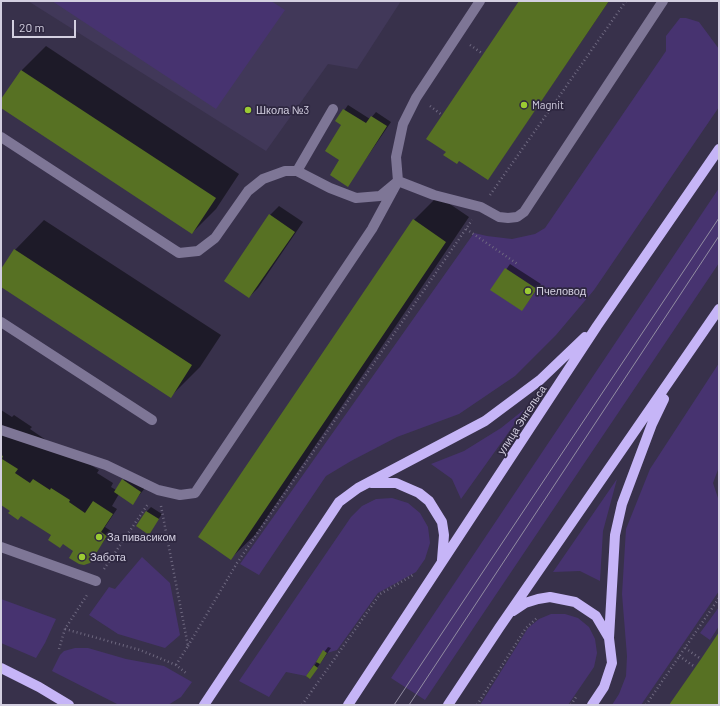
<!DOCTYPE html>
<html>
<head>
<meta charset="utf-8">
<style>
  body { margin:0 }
  #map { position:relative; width:720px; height:706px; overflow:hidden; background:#38314b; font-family:Barlow,sans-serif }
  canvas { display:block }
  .frame { position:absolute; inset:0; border:2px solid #d3cfe0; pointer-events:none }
  .scale { position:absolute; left:12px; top:20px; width:64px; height:18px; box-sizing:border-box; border:2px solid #d3cfe0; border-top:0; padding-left:5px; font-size:12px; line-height:14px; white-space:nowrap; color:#d3cfe0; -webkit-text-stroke:3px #2e2740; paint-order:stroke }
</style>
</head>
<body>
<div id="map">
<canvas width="720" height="706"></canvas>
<div class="frame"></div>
<div class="scale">20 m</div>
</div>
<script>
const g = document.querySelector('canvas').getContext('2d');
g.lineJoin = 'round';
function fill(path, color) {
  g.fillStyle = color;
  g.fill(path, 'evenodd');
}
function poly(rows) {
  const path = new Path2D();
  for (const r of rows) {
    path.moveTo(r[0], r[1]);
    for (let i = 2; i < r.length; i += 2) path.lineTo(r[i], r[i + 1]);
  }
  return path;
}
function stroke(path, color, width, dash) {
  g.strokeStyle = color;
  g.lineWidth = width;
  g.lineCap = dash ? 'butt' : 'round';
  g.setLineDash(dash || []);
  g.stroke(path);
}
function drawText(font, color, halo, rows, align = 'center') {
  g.font = font + ' Barlow,sans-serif';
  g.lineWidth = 3.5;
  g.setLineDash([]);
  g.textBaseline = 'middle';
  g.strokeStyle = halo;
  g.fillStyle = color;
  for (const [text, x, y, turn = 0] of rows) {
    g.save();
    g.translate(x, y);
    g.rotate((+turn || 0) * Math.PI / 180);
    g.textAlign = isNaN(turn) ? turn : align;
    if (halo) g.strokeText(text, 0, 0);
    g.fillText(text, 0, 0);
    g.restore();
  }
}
fill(poly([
  [28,1,401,1,357,69,328,64,266,151]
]), '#413859');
fill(poly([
  [52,1,271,1,285,10,216,109],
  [680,18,686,18,699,22,719,49,719,107,594,290,556,335,515,376,459,414,397,437,351,461,326,476,259,575,240,564,474,233,487,236,512,239,535,234,545,228,666,51,666,36],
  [719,188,719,263,425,700,391,678],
  [719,363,719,467,713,483,719,501,719,591,641,705,612,705,619,694,626,676,627,656,622,594,626,529,650,469],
  [526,408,461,499,452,479,431,464,464,451,501,428],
  [617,479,603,531,600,581,580,571,553,572],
  [392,498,408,503,420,513,428,527,430,543,425,559,416,572,378,593,337,650,327,653,323,651,306,676,286,672,269,697,239,681,351,517,362,506,376,499],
  [142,557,170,583,180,635,165,648,118,634,89,615,109,587,115,589],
  [1,599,56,619,45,643,36,658,1,643],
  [719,607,719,626,710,640,700,633],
  [551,614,565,614,578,618,589,627,595,639,597,653,594,667,568,705,480,705,528,628,539,619],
  [75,648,88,648,126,659,164,666,192,682,181,697,168,705,119,705,52,671,60,655,64,651]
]), '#473370');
fill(poly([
  [520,1,609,1,488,179],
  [46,46,239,174,216,209,192,233,1,107,1,101,22,70],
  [348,105,370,119,376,112,391,122,348,185,341,160,343,125,337,121],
  [438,196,469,217,255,535,231,558,414,220],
  [279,206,303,222,258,288,249,297,270,215],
  [44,220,221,335,200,367,171,396,1,286,1,271,15,250],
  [510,264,541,284,522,310,492,290],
  [1,410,12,417,14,415,32,427,30,429,46,440,44,443,81,459,99,470,97,473,113,483,111,487,116,490,128,475,145,488,133,503,119,494,112,506,117,509,105,527,111,531,89,562,78,546,53,535,1,503],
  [151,507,162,514,149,533,147,511],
  [328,647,331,648,310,678,314,666]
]), '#0007');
fill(poly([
  [519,1,609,1,488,180,459,161,457,164,443,155,446,152,426,139],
  [21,70,216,198,192,234,1,108,1,99],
  [343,109,366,123,371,116,387,126,348,187,330,175,339,160,325,151,341,125,335,121],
  [269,214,295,232,249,298,224,281],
  [413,219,446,242,231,560,198,537],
  [14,249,192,365,171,398,1,287,1,269],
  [505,268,537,289,522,311,490,290],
  [1,455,3,456,2,459,18,469,15,473,30,483,33,479,50,490,51,488,70,500,69,502,85,513,93,501,113,514,101,532,107,536,90,563,84,565,79,564,69,558,73,551,63,544,60,548,48,540,51,535,21,516,18,520,8,513,10,511,1,505],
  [122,479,141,492,133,505,114,492],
  [146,511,159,519,149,535,136,526],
  [719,632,719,705,669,705,701,659],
  [323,650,327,653,320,664,316,662],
  [314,665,318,668,310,679,306,676]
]), '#577123');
stroke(poly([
  [470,45,483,54],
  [430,106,442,115],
  [490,195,626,1],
  [466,229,519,265],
  [161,506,188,646,176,665],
  [104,569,148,504],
  [65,629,140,650,176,665,186,673],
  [188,646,237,563,472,220],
  [685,648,701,659],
  [59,649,65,629,87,595],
  [679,656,695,667],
  [302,705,380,594,413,575],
  [477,705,526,628,538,617],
  [571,705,576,697],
  [646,705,719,598]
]), '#6f6980', 2.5, [1, 3]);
stroke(poly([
  [333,109,297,171,330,188,356,198,380,196,398,181,396,157,403,124,416,98,480,1],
  [1,137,179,253,198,251,215,238,248,191,263,179,285,171,297,171],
  [1,322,152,420],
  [1,430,106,465,158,490,180,495,195,493,372,229,398,181,434,195,481,207,499,217,508,218,517,217,524,212,663,1],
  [1,547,96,581]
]), '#7e7696', 10);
stroke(poly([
  [371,483,396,483,419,493,429,501,442,522,444,535,442,560],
  [513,611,525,603,538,599,550,597,575,602,596,616,609,638,612,663,604,687,592,705],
  [609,638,615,535,622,504,652,424,664,399],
  [1,668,39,687,69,705],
  [204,705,339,502,358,488,485,421,540,380,585,337],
  [348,705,597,326,719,149],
  [448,705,499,628,719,309]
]), '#c6b5f7', 10);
stroke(poly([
  [1,704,2,705],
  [394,705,719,218],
  [409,705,719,236]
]), '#928da2', 1);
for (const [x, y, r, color] of [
  [524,105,4,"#9bcb33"],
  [248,110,4,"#9bcb33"],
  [528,291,4,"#9bcb33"],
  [99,537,4,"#9bcb33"],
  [82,557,4,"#9bcb33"]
]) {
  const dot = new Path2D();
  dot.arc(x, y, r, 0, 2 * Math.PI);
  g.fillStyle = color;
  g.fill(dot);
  stroke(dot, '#2e2740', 1.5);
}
drawText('11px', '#d3cfe0', '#2e2740', [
  ["Magnit",532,105],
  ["Школа №3",256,110],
  ["Пчеловод",536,291],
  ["За пивасиком",107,537],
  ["Забота",90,557]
], 'left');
drawText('11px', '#d3cfe0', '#2e2740', [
  ["улица Энгельса",522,420,-57]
]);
</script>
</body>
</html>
